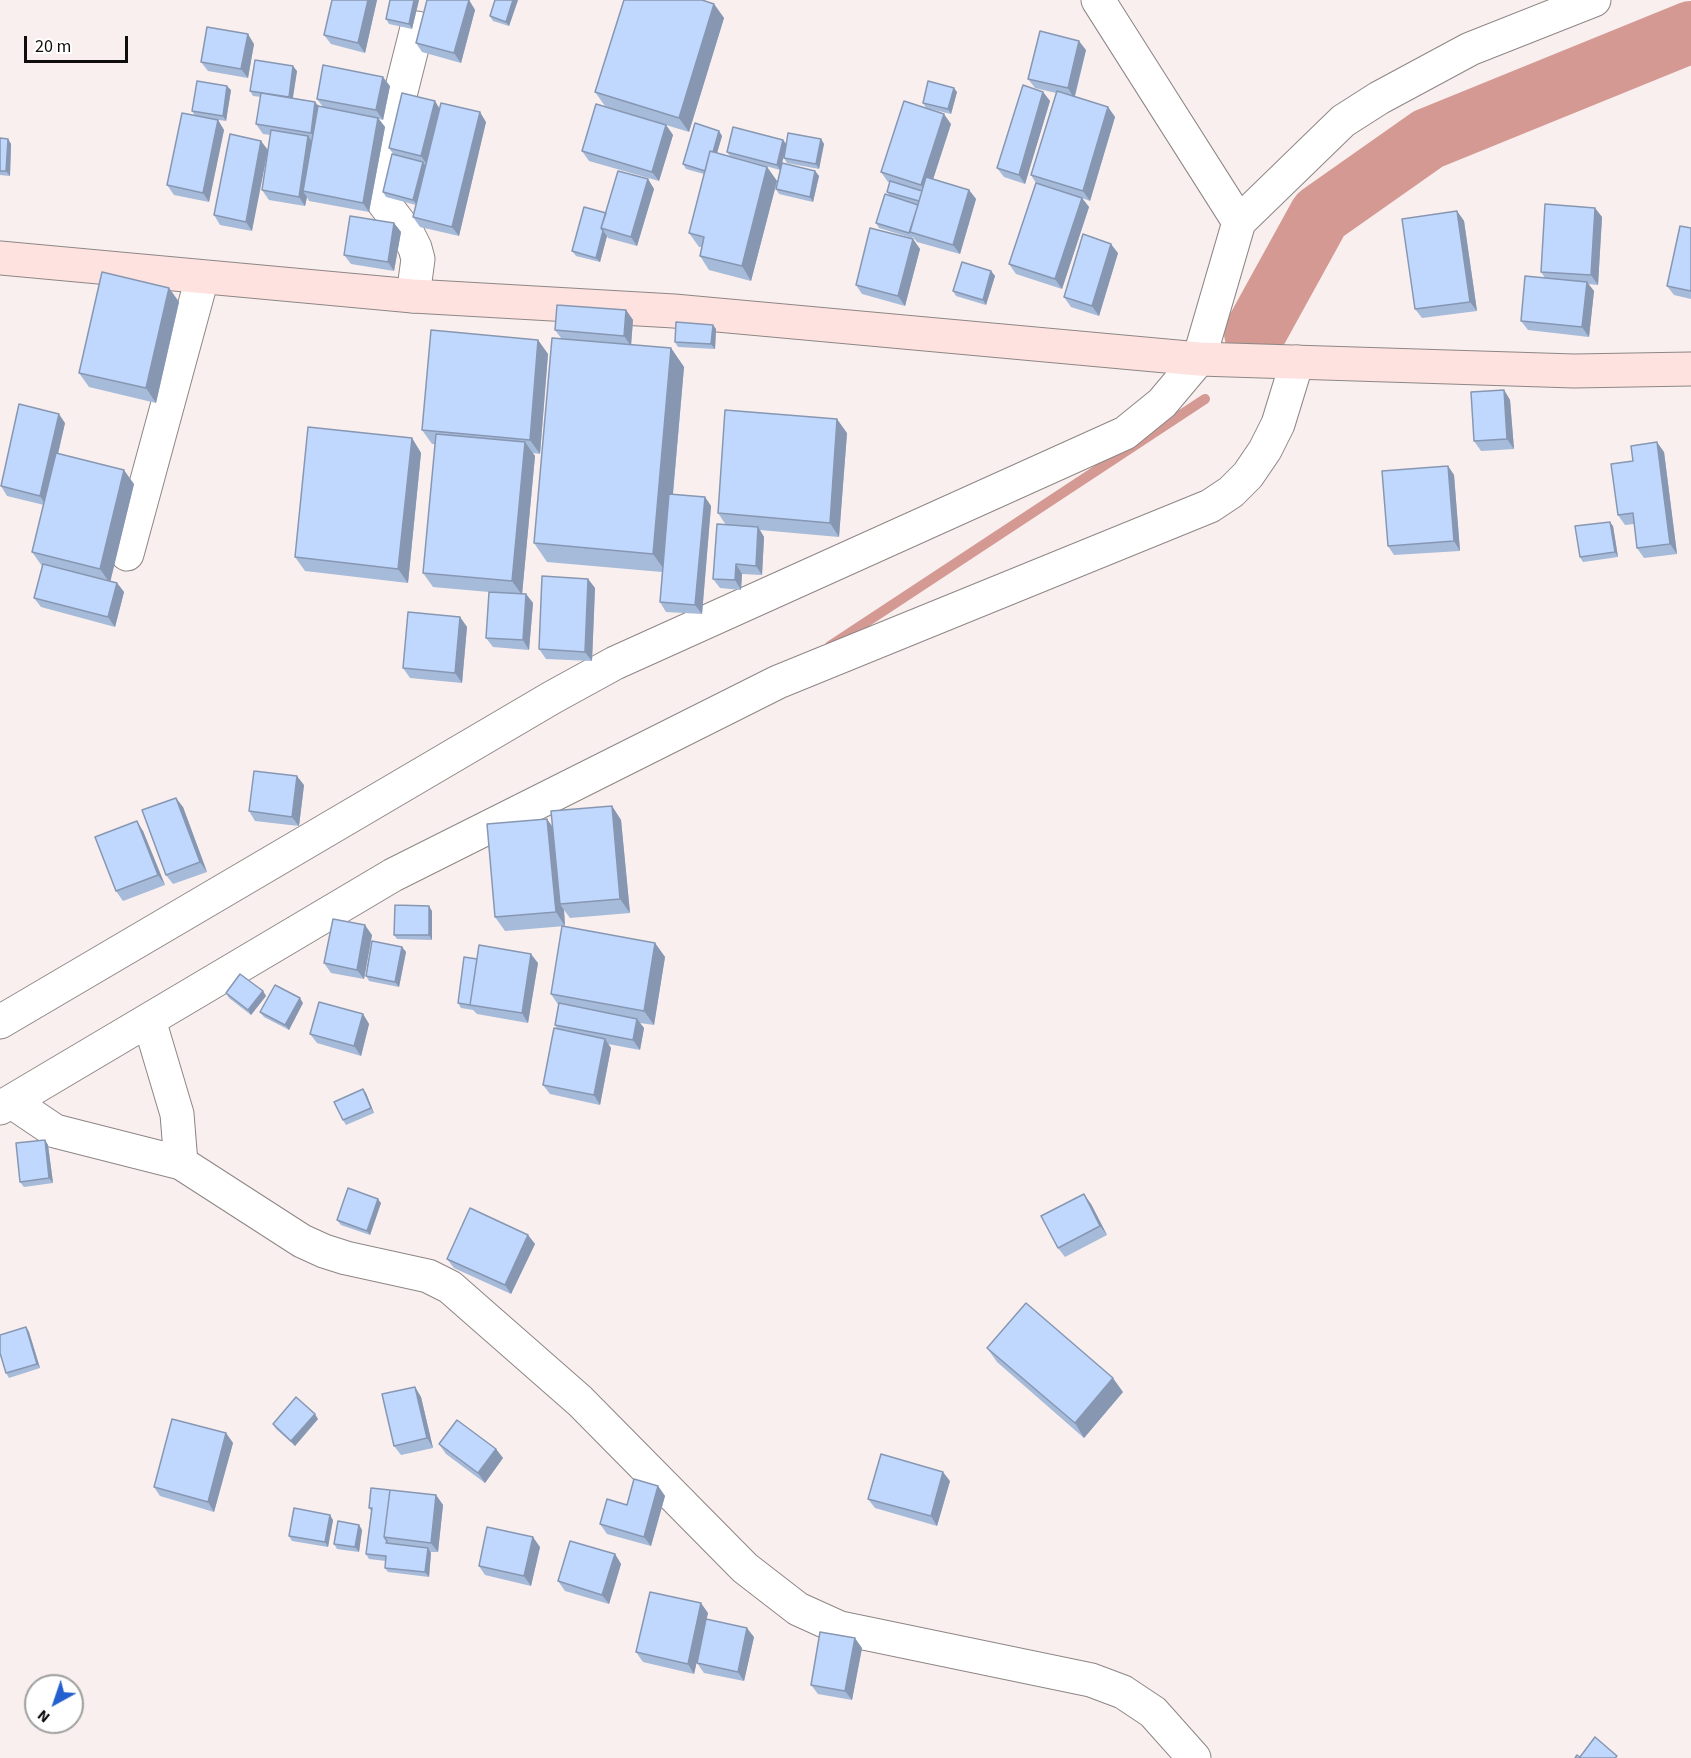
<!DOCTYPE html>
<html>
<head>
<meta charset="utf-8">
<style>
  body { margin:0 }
  #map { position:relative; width:1691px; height:1758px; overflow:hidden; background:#f8efee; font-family:"Source Sans 3",sans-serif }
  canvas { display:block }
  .north { position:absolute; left:24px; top:1674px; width:60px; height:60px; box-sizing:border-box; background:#fff; border:2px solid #9f9f9e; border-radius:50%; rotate:220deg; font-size:16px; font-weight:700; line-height:24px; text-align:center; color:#100e0d }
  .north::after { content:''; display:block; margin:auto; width:21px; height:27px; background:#2460cd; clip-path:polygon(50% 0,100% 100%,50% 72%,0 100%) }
  .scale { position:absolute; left:24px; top:36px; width:104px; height:27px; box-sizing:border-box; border:3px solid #100e0d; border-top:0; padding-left:8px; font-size:18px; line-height:21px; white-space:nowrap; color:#100e0d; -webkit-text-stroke:4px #fff; paint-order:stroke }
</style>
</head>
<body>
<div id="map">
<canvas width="1691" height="1758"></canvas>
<div class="north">N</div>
<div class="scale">20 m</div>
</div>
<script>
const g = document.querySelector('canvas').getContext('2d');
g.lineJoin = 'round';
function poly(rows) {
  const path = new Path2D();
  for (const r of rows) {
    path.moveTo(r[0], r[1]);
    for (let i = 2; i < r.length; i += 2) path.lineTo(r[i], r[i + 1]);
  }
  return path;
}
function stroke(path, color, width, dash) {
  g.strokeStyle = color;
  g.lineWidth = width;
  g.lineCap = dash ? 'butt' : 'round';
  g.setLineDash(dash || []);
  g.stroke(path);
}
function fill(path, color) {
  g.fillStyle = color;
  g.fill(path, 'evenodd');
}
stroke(poly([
  [830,646,1205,399]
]), '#d59993', 10);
stroke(poly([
  [1255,333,1320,215,1428,139,1691,32]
]), '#d59993', 62);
const street = poly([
  [1098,0,1239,222],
  [413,296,418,259,415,248,409,236,384,203,379,192,380,175,417,28],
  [127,554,202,278],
  [149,1020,177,1114,181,1163],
  [0,1022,553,697,615,663,1125,433,1162,403,1199,359,1239,222,1343,121,1379,98,1470,49,1594,0],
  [12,1102,55,1131,181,1163,302,1241,324,1251,346,1258,428,1276,450,1287,580,1401,745,1568,798,1609,840,1628,1091,1680,1123,1692,1153,1712,1194,1758],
  [0,1108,393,875,778,682,1210,506,1231,492,1248,475,1265,450,1278,424,1297,362]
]);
const secondary = poly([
  [0,258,413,296,674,311,1199,359,1574,371,1691,369]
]);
stroke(street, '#8e8685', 35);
stroke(secondary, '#8e8685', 35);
stroke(street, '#fff', 33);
stroke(secondary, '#fde2e0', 33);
fill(poly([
  [332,0,377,0,365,53,331,44,324,35],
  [390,0,419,0,412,29,389,24,386,19],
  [469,0,475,10,461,63,422,52,416,43],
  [495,0,518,0,509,26,493,21,490,16],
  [714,4,724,18,689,132,666,125,673,135,659,181,589,161,582,151,656,122,605,106,595,92],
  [254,44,248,78,208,71,201,62],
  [1086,50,1075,97,1108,107,1115,117,1090,201,1082,198,1089,207,1062,289,1016,274,1009,264,1036,183,1031,175,1056,93,1035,88,1028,79],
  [297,71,293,98,315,102,319,106,323,107,317,99,390,86,383,120,379,119,385,127,369,212,309,201,307,197,305,206,269,200,262,190,271,135,263,134,256,124,261,97,253,96,250,91],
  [231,90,226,121,198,117,218,120,224,130,209,202,174,195,167,185,195,116,192,111],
  [957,92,951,114,926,108,923,103],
  [1043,92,1050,101,1025,184,1004,177,997,168],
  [439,108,486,122,459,236,420,227,413,217,416,205,386,197,383,192,394,155,389,148],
  [951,124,933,179,969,190,976,199,960,254,917,242,913,237,912,238,879,228,876,223,890,196,887,192,890,182,888,182,881,172],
  [719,131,722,136,717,153,767,167,777,181,751,281,709,270,700,256,702,247,699,247,689,233,704,174,686,169,683,164],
  [230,134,252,231,220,225,214,215],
  [0,138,8,139,11,144,10,176,0,175],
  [821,139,824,144,819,169,787,163,784,158,784,156,780,170,730,156,727,152,783,140,786,144],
  [815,171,819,176,813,202,779,194,776,189],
  [648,179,654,189,637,246,608,238,607,236,600,262,576,256,572,251,606,213],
  [1595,208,1602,217,1598,285,1588,284,1594,291,1589,337,1528,330,1521,321,1545,278,1541,272],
  [1457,211,1464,221,1477,311,1422,318,1415,309],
  [394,223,401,232,394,271,351,264,344,255],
  [1691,228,1691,299,1674,295,1667,286],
  [913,239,920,249,905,306,862,294,856,285],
  [1118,253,1099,316,1071,307,1064,297],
  [991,271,995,276,986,305,956,296,953,291],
  [169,288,179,302,156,403,89,387,79,373],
  [626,310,633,320,631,345,671,348,684,367,673,494,705,497,711,506,702,614,666,612,660,602,662,572,547,562,534,543,561,338,555,330],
  [713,325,716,329,715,349,678,347,675,342],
  [538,340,548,354,540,454,533,453,535,456,522,594,526,594,533,603,529,650,493,647,486,638,489,592,433,587,423,573,435,444,432,444,422,430],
  [1504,390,1510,400,1514,449,1481,451,1474,441],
  [65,423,58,454,134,484,110,581,117,583,124,592,115,627,41,607,34,598,42,566,32,552,44,505,7,496,1,486],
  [847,433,839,537,760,530,764,537,762,575,742,574,741,590,720,588,713,579,726,525,718,513],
  [412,438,421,453,408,583,305,571,295,557],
  [1664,452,1677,554,1644,558,1637,548,1634,524,1625,525,1618,515],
  [1448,466,1454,475,1460,551,1394,555,1388,546],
  [1613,526,1618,557,1583,562,1580,557],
  [588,579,595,588,592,661,546,659,539,649],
  [460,617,467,627,462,683,410,678,403,668],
  [304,785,299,826,255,821,249,811],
  [612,806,621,820,630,913,570,918,564,910,565,926,505,931,495,917,553,827],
  [183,807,207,872,173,884,166,875],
  [143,831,165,885,123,901,116,891],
  [432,911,432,940,397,939,394,935],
  [372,935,364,979,331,973,324,963],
  [655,943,665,957,654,1025,640,1023,644,1028,640,1050,608,1044,611,1048,600,1105,550,1094,543,1085,557,1029,555,1025,559,1006,551,994],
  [402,947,406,952,399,987,369,981,366,976],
  [477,959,538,963,528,1023,477,1014,473,1010,461,1008,458,1003],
  [263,991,266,996,251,1015,229,998,226,993],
  [303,1003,289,1030,264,1017,260,1012],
  [363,1014,369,1024,361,1056,317,1043,310,1034],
  [366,1093,374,1113,346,1125,343,1120],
  [45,1140,48,1145,53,1183,24,1187,20,1182],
  [381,1203,370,1235,341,1225,337,1220],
  [1091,1204,1107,1235,1065,1257,1058,1248],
  [528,1235,535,1244,511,1294,454,1268,447,1259],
  [26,1327,29,1332,40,1368,9,1378,6,1373],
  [987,1348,1123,1392,1084,1438,997,1362],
  [415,1387,421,1397,433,1448,401,1455,394,1446],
  [318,1419,295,1446,276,1429,273,1424],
  [226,1433,233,1443,214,1512,160,1496,154,1487],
  [439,1444,496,1449,503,1458,485,1483,446,1454],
  [950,1481,937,1526,875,1508,868,1499],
  [658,1486,665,1496,651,1546,607,1534,600,1524,627,1505],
  [436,1495,443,1505,438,1552,430,1552,431,1553,429,1577,388,1572,385,1568,386,1561,369,1559,366,1554,371,1511,369,1508],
  [333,1520,328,1547,292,1541,289,1536],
  [359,1525,362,1530,359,1552,337,1549,334,1544],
  [540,1547,531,1586,485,1575,479,1566],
  [615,1554,621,1564,609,1604,565,1591,558,1581],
  [708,1613,694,1674,643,1662,636,1652],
  [754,1637,744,1681,704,1673,697,1663],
  [862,1648,852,1700,818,1694,811,1685]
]), '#a6bada');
fill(poly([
  [368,0,377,0,365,53,358,43],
  [414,0,419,0,412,29,409,24],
  [469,0,475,10,461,63,454,53],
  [513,0,518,0,509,26,506,22],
  [714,4,724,18,689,132,679,118],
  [248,34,254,44,248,78,241,69],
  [1079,41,1086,50,1074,98,1068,88],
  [293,66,297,71,292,102,289,97],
  [383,77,390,86,383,120,376,110],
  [227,86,231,90,226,121,223,116],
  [954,88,957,92,951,114,948,109],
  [1043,92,1050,101,1025,184,1019,175],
  [435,101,441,111,428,166,421,156],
  [315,102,322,111,317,143,311,133],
  [1108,107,1115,117,1090,201,1083,191],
  [480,112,486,122,459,236,452,227],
  [944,114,951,124,928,195,921,185],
  [378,118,385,127,369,212,363,203],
  [218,120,224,130,209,202,203,193],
  [666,125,673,135,659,181,652,172],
  [719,131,722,136,710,177,707,172],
  [308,136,315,146,303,191,307,197,305,206,299,197],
  [8,139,11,144,10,176,6,171],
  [821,139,824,144,819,169,816,164],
  [783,140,787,145,780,170,777,165],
  [261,141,268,150,252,231,246,222],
  [423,162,426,167,417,205,413,200],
  [767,167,777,181,751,281,742,266],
  [815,171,819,176,813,202,810,197],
  [648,179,654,189,637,246,631,237],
  [969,190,976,199,960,254,953,245],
  [1082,198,1089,207,1062,289,1055,279],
  [1595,208,1602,217,1598,285,1591,275],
  [1457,211,1464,221,1477,311,1470,302],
  [394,223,401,232,394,271,388,262],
  [603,231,607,236,600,262,596,258],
  [913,239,920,249,905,306,898,296],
  [1111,244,1118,253,1099,316,1092,306],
  [991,271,995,276,986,305,983,300],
  [1587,282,1594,291,1589,337,1582,327],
  [169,288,179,302,156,403,146,388],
  [626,310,633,320,631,346,624,336],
  [713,325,716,329,715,349,711,344],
  [538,340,548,354,540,454,530,440],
  [671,348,684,367,666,572,653,554],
  [1504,390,1510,400,1514,449,1507,439],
  [59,414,65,423,46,505,40,496],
  [837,419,847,433,839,537,830,523],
  [412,438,421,453,408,583,398,569],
  [525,442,535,456,522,595,512,581],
  [1657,442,1664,452,1677,554,1670,544],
  [1448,466,1454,475,1460,551,1454,541],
  [124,470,134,484,110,583,100,569],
  [705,497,711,506,702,614,695,605],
  [1610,522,1613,526,1618,557,1615,552],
  [758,527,764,537,762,575,756,566],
  [736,564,742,574,741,590,735,580],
  [588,579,595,588,592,661,585,652],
  [117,583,124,592,115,627,108,617],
  [526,594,533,603,529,650,523,640],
  [460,617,467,627,462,683,455,673],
  [297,776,304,785,299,826,292,817],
  [176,798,183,807,207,872,200,862],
  [612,806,621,820,630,913,620,899],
  [547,819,557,833,560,904,564,910,565,926,556,912],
  [137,821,143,831,165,885,158,875],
  [429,906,432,911,432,940,429,935],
  [365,925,372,935,364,979,357,970],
  [655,943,665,957,654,1025,644,1011],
  [402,947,406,952,399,987,395,982],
  [531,954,538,963,528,1023,522,1013],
  [263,991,266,996,251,1015,248,1010],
  [300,998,303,1003,289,1030,285,1025],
  [363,1014,369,1024,361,1056,354,1046],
  [637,1019,644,1028,640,1050,633,1040],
  [605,1039,611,1048,600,1105,594,1095],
  [363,1089,366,1093,374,1113,371,1108],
  [45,1140,48,1145,53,1183,49,1178],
  [1084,1194,1091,1204,1107,1235,1100,1226],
  [378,1199,381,1203,370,1235,367,1231],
  [528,1235,535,1244,511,1294,505,1285],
  [26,1327,29,1332,40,1368,37,1364],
  [1113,1378,1123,1392,1084,1438,1075,1423],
  [415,1387,421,1397,433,1448,427,1438],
  [315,1414,318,1419,295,1446,291,1441],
  [226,1433,233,1443,214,1512,208,1502],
  [496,1449,503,1458,485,1483,478,1473],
  [943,1472,950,1481,937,1526,931,1516],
  [658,1486,665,1496,651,1546,644,1537],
  [436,1495,443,1505,438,1552,431,1543],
  [330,1515,333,1520,328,1547,325,1542],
  [359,1525,362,1530,359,1552,355,1547],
  [533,1537,540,1547,531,1586,524,1576],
  [428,1548,431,1553,429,1577,425,1572],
  [615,1554,621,1564,609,1604,602,1595],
  [701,1603,708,1613,694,1674,688,1664],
  [747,1628,754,1637,744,1681,738,1672],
  [855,1638,862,1648,852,1700,845,1691]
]), '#8797b2');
const building = poly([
  [332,0,368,0,358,43,324,35,332,0],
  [390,0,414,0,409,24,386,19,390,0],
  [427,0,469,0,454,53,416,43,427,0],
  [495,0,513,0,506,22,490,16,495,0],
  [624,0,702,0,714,4,679,118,595,92,624,0],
  [207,27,248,34,241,69,201,62,207,27],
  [1040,31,1079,41,1068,88,1028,79,1040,31],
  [255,60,293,66,289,97,250,91,255,60],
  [323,65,383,77,376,110,317,99,323,65],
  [197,81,227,86,223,116,192,111,197,81],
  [928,81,954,88,948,109,923,103,928,81],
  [1023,85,1043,92,1019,175,997,168,1023,85],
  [1057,91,1108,107,1083,191,1031,175,1057,91],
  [261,93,315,102,311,133,256,124,261,93],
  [402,93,435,101,421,156,389,148,402,93],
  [904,101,944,114,921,185,881,172,904,101],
  [441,103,480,112,452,227,413,217,441,103],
  [596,104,666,125,652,172,582,151,596,104],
  [318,106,378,118,363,203,303,191,318,106],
  [182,113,218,120,203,193,167,185,182,113],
  [695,123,719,131,713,152,710,151,705,171,683,164,695,123],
  [733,127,783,140,777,165,727,152,733,127],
  [271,130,308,136,299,197,262,190,271,130],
  [788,133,821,139,816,164,784,158,788,133],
  [230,134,261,141,246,222,214,215,230,134],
  [0,138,8,139,6,171,0,171,0,138],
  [710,151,767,167,742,266,700,256,704,237,689,233,710,151],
  [392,154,423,162,413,200,383,192,392,154],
  [782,163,815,171,810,197,776,189,782,163],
  [618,171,648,179,631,237,601,228,618,171],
  [926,177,969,190,953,245,910,232,926,177],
  [890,181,922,191,919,201,887,192,890,181],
  [1036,183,1082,198,1055,279,1009,264,1036,183],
  [885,194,918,205,909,233,876,223,885,194],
  [1545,204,1595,208,1591,275,1541,272,1545,204],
  [584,207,606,213,601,228,603,231,596,258,572,251,584,207],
  [1457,211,1470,302,1415,309,1402,219,1457,211],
  [350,216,394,223,388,262,344,255,350,216],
  [1680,226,1691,228,1691,291,1667,286,1680,226],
  [870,228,913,239,898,296,856,285,870,228],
  [1083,234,1111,244,1092,306,1064,297,1083,234],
  [962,262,991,271,983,300,953,291,962,262],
  [102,272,169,288,146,388,79,373,102,272],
  [1525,276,1587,282,1582,327,1521,321,1525,276],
  [557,305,626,310,624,336,555,330,557,305],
  [676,322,713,325,711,344,675,342,676,322],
  [431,330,538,340,530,440,422,430,431,330],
  [552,338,671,348,653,554,534,543,552,338],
  [1504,390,1507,439,1474,441,1471,392,1504,390],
  [19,404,59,414,40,496,1,486,19,404],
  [725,410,837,419,830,523,718,513,725,410],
  [308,427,412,438,398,569,295,557,308,427],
  [436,434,525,442,512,581,423,573,436,434],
  [1657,442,1670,544,1637,548,1633,513,1618,515,1611,464,1633,461,1631,446,1657,442],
  [56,453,124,470,100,569,32,552,56,453],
  [1448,466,1454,541,1388,546,1382,471,1448,466],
  [669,494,705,497,695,605,660,602,669,494],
  [1610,522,1615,552,1580,557,1575,526,1610,522],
  [717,524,758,527,756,566,736,564,735,580,713,579,717,524],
  [43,564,117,583,108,617,34,598,43,564],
  [542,576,588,579,585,652,539,649,542,576],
  [489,592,526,594,523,640,486,638,489,592],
  [408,612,460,617,455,673,403,668,408,612],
  [254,771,297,776,292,817,249,811,254,771],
  [176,798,200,862,166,875,142,810,176,798],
  [612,806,620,899,560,904,551,811,612,806],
  [547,819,556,912,495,917,487,824,547,819],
  [137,821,158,875,116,891,95,837,137,821],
  [395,905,429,906,429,935,394,935,395,905],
  [333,919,365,925,357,970,324,963,333,919],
  [562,926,655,943,644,1011,551,994,562,926],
  [372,941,402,947,395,982,366,976,372,941],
  [479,945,531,954,522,1013,470,1005,479,945],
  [464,957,477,959,470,1005,458,1003,464,957],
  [240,974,263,991,248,1010,226,993,240,974],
  [275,985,300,998,285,1025,260,1012,275,985],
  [319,1002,363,1014,354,1046,310,1034,319,1002],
  [559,1003,637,1019,633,1040,555,1025,559,1003],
  [554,1028,605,1039,594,1095,543,1085,554,1028],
  [363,1089,371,1108,343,1120,334,1102,363,1089],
  [45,1140,49,1178,20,1182,16,1143,45,1140],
  [348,1188,378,1199,367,1231,337,1220,348,1188],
  [1084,1194,1100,1226,1058,1248,1041,1216,1084,1194],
  [470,1208,528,1235,505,1285,447,1259,470,1208],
  [1026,1303,1113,1378,1075,1423,987,1348,1026,1303],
  [26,1327,37,1364,6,1373,0,1353,0,1335,26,1327],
  [415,1387,427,1438,394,1446,382,1394,415,1387],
  [296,1397,315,1414,291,1441,273,1424,296,1397],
  [172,1419,226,1433,208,1502,154,1487,172,1419],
  [457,1420,496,1449,478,1473,439,1444,457,1420],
  [881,1454,943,1472,931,1516,868,1499,881,1454],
  [634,1479,658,1486,644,1537,600,1524,607,1499,627,1505,634,1479],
  [371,1488,390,1490,384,1537,387,1541,386,1543,428,1548,425,1572,385,1568,386,1556,366,1554,372,1508,369,1508,371,1488],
  [390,1490,436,1495,431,1543,384,1537,390,1490],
  [294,1508,330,1515,325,1542,289,1536,294,1508],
  [338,1521,359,1525,355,1547,334,1544,338,1521],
  [487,1527,533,1537,524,1576,479,1566,487,1527],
  [570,1541,615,1554,602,1595,558,1581,570,1541],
  [650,1592,701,1603,688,1664,636,1652,650,1592],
  [706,1619,747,1628,738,1672,697,1663,706,1619],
  [820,1632,855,1638,845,1691,811,1685,820,1632],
  [1595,1737,1617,1756,1615,1758,1575,1758,1577,1755,1580,1757,1595,1737]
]);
fill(building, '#c1d8fe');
stroke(building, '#8797b2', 1.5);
</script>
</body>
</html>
